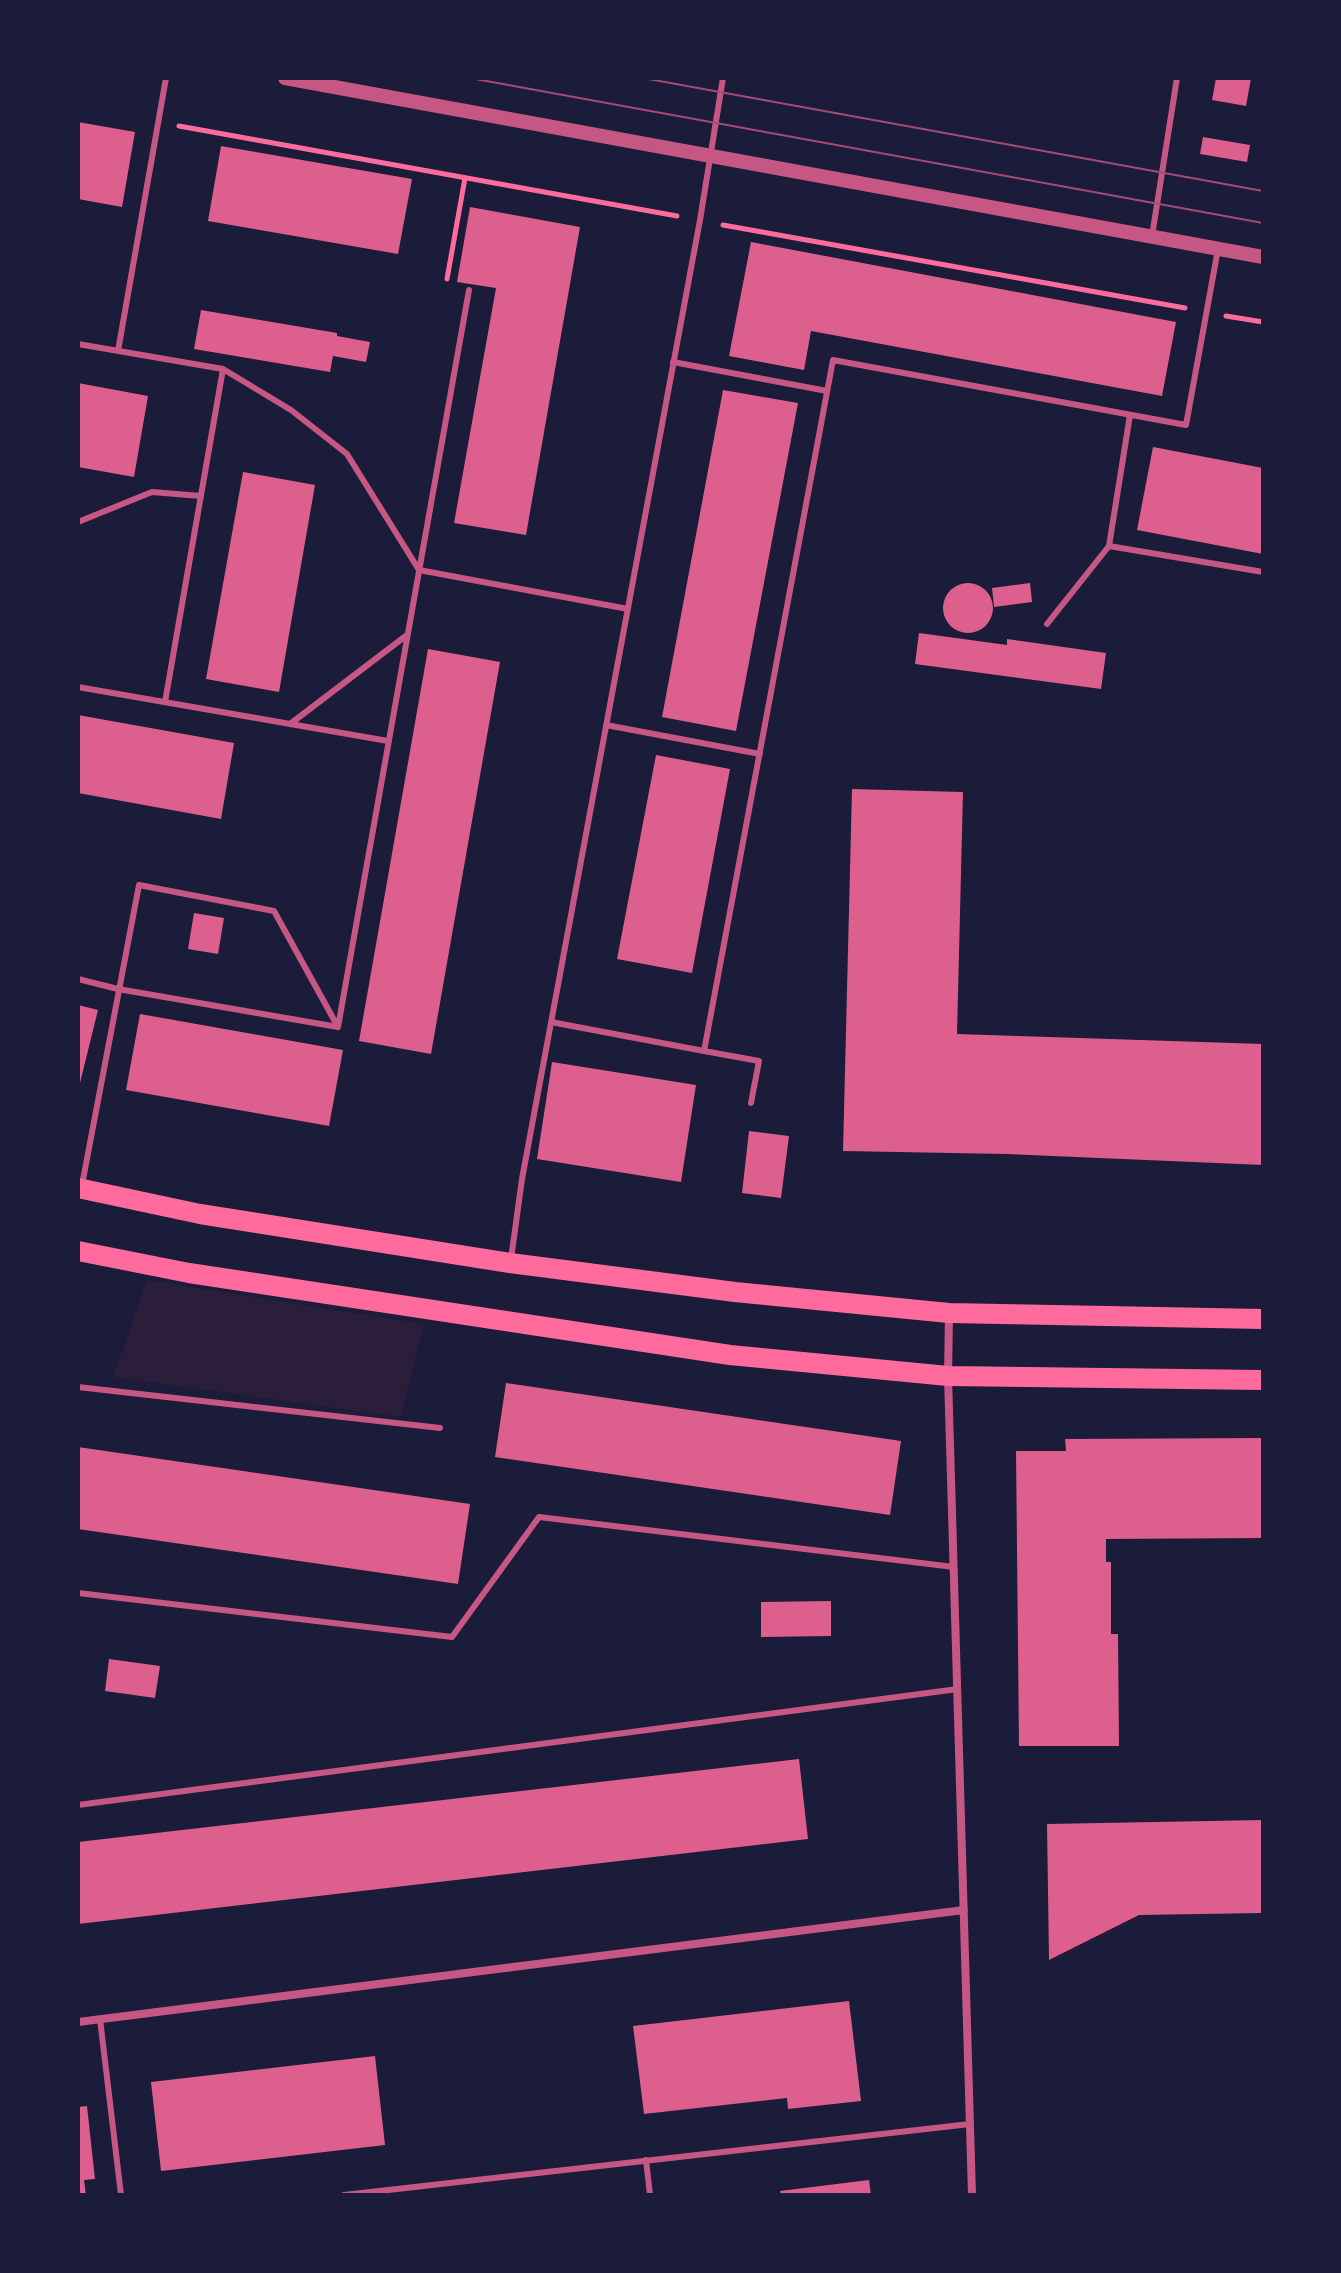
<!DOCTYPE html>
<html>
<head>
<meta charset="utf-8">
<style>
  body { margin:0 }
  #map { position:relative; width:1341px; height:2273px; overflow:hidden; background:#1b1b3a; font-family:Lato,sans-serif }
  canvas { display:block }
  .frame { position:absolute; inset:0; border:80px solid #1b1b3a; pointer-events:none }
</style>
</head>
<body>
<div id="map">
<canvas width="1341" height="2273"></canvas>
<div class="frame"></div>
</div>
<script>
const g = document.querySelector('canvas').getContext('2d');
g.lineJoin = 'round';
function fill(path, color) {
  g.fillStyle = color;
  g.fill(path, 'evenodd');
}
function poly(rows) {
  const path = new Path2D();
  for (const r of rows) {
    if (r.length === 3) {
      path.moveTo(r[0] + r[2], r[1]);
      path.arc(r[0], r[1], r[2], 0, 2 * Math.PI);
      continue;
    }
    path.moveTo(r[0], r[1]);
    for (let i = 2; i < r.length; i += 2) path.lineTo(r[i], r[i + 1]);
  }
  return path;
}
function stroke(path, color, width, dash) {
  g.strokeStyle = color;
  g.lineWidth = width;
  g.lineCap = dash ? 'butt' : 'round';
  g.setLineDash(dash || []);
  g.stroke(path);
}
fill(poly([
  [147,1280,424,1324,401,1417,113,1377]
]), '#2a1e3b');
fill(poly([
  [1216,78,1251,78,1246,106,1212,100],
  [78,122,135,132,122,207,78,199],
  [1203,137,1250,145,1247,162,1200,154],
  [221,146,412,179,398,254,208,221],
  [470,207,580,227,526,535,454,523,496,288,457,282],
  [751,242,1176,322,1162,396,811,331,804,370,729,356],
  [201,310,337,333,337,336,370,342,366,362,333,356,330,372,194,349],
  [78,383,148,396,134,477,78,467],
  [723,390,798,403,736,731,662,717],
  [1153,447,1263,468,1263,554,1137,530],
  [243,472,315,485,279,692,206,679],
  [1030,583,1032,602,994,607,992,588],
  [968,608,25],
  [919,633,1007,645,1007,639,1106,653,1101,689,915,664],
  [428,649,500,662,431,1054,359,1041],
  [78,715,234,743,221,819,78,793],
  [656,755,730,769,692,973,617,959],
  [852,789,963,792,957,1034,1263,1044,1263,1165,1006,1154,843,1151],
  [194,913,224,918,218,954,188,949],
  [78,1005,98,1010,79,1087,78,1087],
  [140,1014,343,1050,329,1126,126,1090],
  [552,1062,696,1085,681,1182,537,1159],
  [749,1131,789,1136,781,1198,742,1193],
  [506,1383,901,1441,890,1515,495,1457],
  [1263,1438,1263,1538,1106,1539,1106,1562,1111,1562,1111,1634,1118,1634,1119,1746,1019,1746,1016,1451,1066,1451,1065,1439],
  [78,1447,470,1504,458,1584,78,1529],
  [831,1601,831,1636,761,1637,761,1602],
  [109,1659,160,1666,155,1698,105,1691],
  [799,1759,808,1839,78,1924,78,1842],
  [1263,1820,1263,1913,1139,1915,1049,1960,1047,1824],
  [849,2001,861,2101,788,2109,787,2098,644,2114,633,2026],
  [375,2056,385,2145,161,2171,151,2082],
  [87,2106,95,2179,84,2180,86,2195,78,2195,78,2107],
  [869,2180,871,2195,781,2195,780,2191]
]), '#dd5f8e');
stroke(poly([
  [179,126,677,216],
  [723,225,1185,308],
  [447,279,465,178],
  [1226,316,1263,322]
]), '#ff6b9d', 5);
stroke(poly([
  [1152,236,1177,78],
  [78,344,223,369,165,702],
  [118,351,166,78],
  [673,362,827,391],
  [223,369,291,410,347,454,419,570,628,609],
  [78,522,152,492,201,496],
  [1109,546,1263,572],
  [1047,624,1109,546,1130,415],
  [78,687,388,741],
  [290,724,407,635],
  [606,725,760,754],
  [78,979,118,989,338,1027],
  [551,1022,704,1051,833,360,1186,425,1218,249],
  [338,1027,469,290],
  [704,1051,759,1061,751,1103],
  [82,1185,139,885,274,911,338,1027],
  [511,1259,522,1179,700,220,723,78],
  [78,1387,440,1428],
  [78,1593,452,1637,539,1517,954,1567],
  [78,1805,958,1689],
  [100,2019,121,2195],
  [646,2160,650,2195],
  [344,2195,970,2124]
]), '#c65784', 6);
stroke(poly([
  [949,1314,948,1376,972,2195],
  [78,2022,964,1910]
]), '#c65784', 8);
stroke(poly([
  [285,78,1263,257]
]), '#c65784', 14);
stroke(poly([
  [78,1188,200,1214,510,1263,735,1292,949,1313,1263,1319],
  [78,1251,189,1273,730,1355,948,1376,1263,1380]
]), '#ff6b9d', 20);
stroke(poly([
  [470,78,1263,223],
  [643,78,1263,191]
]), '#a44b75', 2);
</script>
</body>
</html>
